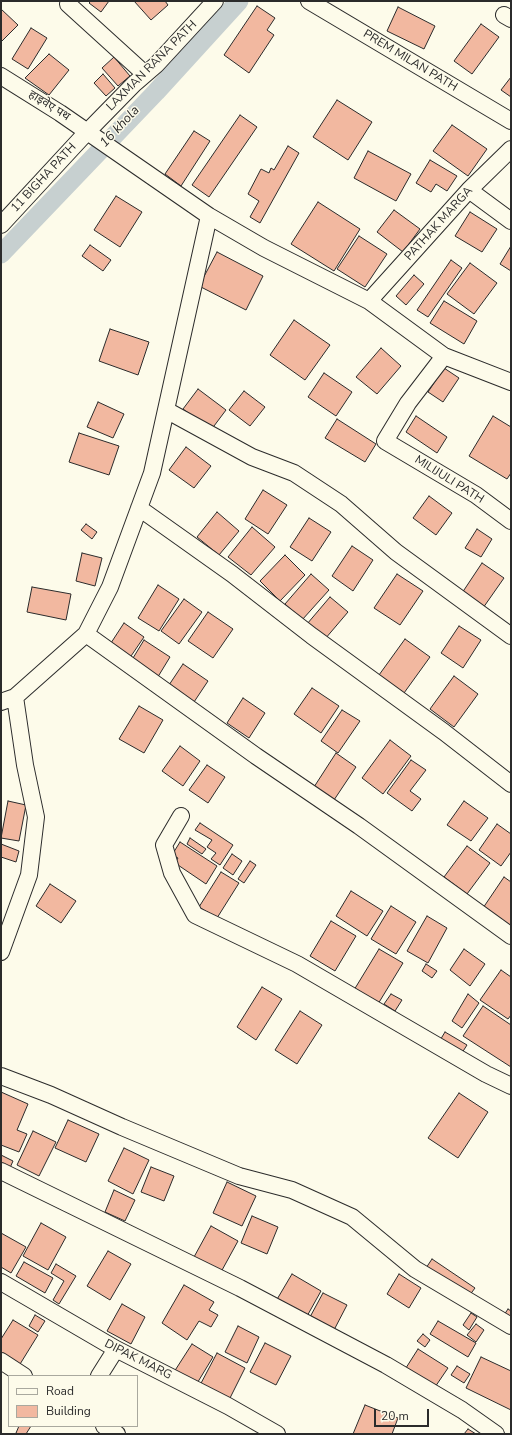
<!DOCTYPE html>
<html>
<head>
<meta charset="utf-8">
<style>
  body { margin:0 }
  #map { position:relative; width:512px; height:1435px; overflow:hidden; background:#fdfbea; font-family:"Nunito Sans",sans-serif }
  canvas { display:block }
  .frame { position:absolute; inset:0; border:2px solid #2b2b2b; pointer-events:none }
  .legend { position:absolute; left:8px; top:1375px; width:130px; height:52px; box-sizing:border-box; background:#fdfbea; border:1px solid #a9a89e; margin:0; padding:5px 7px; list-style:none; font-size:12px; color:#2b2b2b }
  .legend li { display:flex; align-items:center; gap:8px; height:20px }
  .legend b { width:20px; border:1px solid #a9a89e }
  .scale { position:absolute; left:374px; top:1409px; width:55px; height:18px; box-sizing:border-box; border:2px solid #2b2b2b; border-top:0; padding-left:5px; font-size:12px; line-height:14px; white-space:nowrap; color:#2b2b2b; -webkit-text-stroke:3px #fdfbea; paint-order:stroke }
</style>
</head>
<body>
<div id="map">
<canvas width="512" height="1435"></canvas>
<div class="frame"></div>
<ul class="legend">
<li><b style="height:5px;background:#fdfbea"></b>Road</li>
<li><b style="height:11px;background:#f2b8a0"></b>Building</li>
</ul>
<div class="scale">20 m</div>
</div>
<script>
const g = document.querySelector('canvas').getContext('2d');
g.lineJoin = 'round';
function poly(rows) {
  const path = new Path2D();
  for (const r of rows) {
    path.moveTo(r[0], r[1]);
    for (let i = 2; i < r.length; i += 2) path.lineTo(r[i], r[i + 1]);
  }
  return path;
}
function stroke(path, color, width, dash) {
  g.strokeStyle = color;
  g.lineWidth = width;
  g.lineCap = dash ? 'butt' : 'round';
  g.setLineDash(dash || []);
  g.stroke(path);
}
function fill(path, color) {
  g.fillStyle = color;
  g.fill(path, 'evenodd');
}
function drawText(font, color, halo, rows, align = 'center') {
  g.font = font + ' "Nunito Sans","Noto Sans Devanagari",sans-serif';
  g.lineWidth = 3;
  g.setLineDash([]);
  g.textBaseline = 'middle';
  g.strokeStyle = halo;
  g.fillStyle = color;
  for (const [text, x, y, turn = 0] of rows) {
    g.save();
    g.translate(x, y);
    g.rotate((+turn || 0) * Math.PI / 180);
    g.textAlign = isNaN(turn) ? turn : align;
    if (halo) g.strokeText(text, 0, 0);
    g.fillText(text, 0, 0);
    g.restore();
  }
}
stroke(poly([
  [1,254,156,92,239,1]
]), '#c7d0d0', 19);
const building = poly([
  [91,1,109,1,101,12,89,3,91,1],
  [134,1,165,1,168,5,151,20,134,1],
  [257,6,275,18,267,30,274,35,249,73,224,55,257,6],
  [398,7,435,26,424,49,387,31,398,7],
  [1,9,18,25,1,42,1,9],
  [481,24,499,37,472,74,454,61,481,24],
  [31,28,47,38,28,69,12,59,31,28],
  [49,54,69,70,49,95,25,78,49,54],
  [114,57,130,76,118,86,102,68,114,57],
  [103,74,115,88,106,96,94,83,103,74],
  [511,77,511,97,501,90,511,77],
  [337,100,372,122,348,160,313,137,337,100],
  [240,115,257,127,209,197,192,185,240,115],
  [452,125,487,149,468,176,433,151,452,125],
  [194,131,210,141,181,186,165,174,194,131],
  [288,146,299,153,260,223,250,217,259,201,248,194,261,169,269,173,271,168,274,170,288,146],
  [368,151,411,174,396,201,354,178,368,151],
  [430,160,457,176,447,191,436,184,431,192,416,183,430,160],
  [116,196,142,212,120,247,94,230,116,196],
  [318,202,360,229,334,271,291,244,318,202],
  [394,210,420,229,403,252,377,232,394,210],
  [470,212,497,229,482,252,455,236,470,212],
  [359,236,387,254,365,287,337,269,359,236],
  [90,245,111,260,103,271,82,256,90,245],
  [511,246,511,271,500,264,511,246],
  [217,252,263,276,246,310,199,286,217,252],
  [451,260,462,268,428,317,417,310,451,260],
  [470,263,497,283,474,314,447,294,470,263],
  [414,275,424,284,406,305,396,296,414,275],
  [444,301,477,321,464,344,430,323,444,301],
  [294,320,330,345,305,380,270,355,294,320],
  [110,329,149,342,138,375,99,361,110,329],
  [381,348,401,366,377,394,356,377,381,348],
  [444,368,459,378,443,402,428,392,444,368],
  [324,373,352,392,336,416,308,397,324,373],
  [198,389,226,410,211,430,183,409,198,389],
  [244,391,265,407,250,426,229,410,244,391],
  [98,402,124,414,113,438,87,427,98,402],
  [416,416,447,437,437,453,406,432,416,416],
  [493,416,511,427,511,473,507,479,469,456,493,416],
  [337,419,376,444,365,462,325,438,337,419],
  [79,433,119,446,109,475,69,462,79,433],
  [186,447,211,466,194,488,169,470,186,447],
  [263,490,287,505,268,534,245,519,263,490],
  [429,496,452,513,436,535,413,518,429,496],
  [217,512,239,531,219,555,197,537,217,512],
  [309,518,331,532,312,561,290,547,309,518],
  [86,524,97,532,92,539,81,530,86,524],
  [252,527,275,547,251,575,228,557,252,527],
  [477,529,492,539,481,557,465,548,477,529],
  [352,546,373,560,353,591,332,576,352,546],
  [82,553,102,558,95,586,76,581,82,553],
  [285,555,305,575,280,601,260,581,285,555],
  [482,563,504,578,483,608,462,593,482,563],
  [311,574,329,590,302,620,285,604,311,574],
  [397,574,423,591,400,625,374,608,397,574],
  [158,585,179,599,159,631,138,618,158,585],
  [32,587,71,594,66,620,27,612,32,587],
  [330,597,348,612,325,639,307,624,330,597],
  [184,599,202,612,179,644,161,631,184,599],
  [208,612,233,629,213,658,188,641,208,612],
  [124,623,144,637,129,659,109,646,124,623],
  [459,626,481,640,463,668,441,653,459,626],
  [405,639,430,657,404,693,379,675,405,639],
  [144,640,170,657,156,680,130,663,144,640],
  [183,664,208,681,192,705,167,688,183,664],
  [454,676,478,694,454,727,430,709,454,676],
  [312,688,339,706,321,733,294,714,312,688],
  [243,698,265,713,249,738,227,723,243,698],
  [139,706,163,720,144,753,119,739,139,706],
  [342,710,360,721,338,753,321,741,342,710],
  [390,740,411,756,383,794,362,778,390,740],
  [180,746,200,761,183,786,162,771,180,746],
  [336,753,356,767,334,800,314,787,336,753],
  [411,760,426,770,410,791,421,799,412,811,387,793,411,760],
  [207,765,225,777,208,803,189,790,207,765],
  [8,801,26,805,19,841,1,838,8,801],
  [464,801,488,818,471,841,447,825,464,801],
  [200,823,233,845,220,865,211,859,216,853,207,847,212,840,195,830,200,823],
  [497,824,511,834,511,852,501,866,479,850,497,824],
  [190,838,206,849,202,854,187,844,190,838],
  [180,842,217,866,206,884,175,863,178,858,172,855,180,842],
  [1,844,19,851,16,862,1,857,1,844],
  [467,846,490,863,467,894,444,877,467,846],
  [232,854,242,861,233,875,223,868,232,854],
  [250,861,256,865,244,883,238,879,250,861],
  [221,872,239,883,217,918,199,907,221,872],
  [504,877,511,882,511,927,483,908,504,877],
  [50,884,76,901,61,923,36,906,50,884],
  [351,891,383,911,367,936,336,916,351,891],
  [391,906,416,922,396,954,371,939,391,906],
  [427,916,447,928,428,963,407,951,427,916],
  [331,921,356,936,335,971,310,956,331,921],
  [379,949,403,963,378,1004,354,990,379,949],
  [464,949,485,964,470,986,450,970,464,949],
  [426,964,437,971,432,978,422,971,426,964],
  [501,970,511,977,511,1015,508,1019,480,1000,501,970],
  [262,987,282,999,256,1040,237,1027,262,987],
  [391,994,402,1000,395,1011,384,1004,391,994],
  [468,994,479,1003,462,1028,452,1021,468,994],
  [483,1006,511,1025,511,1067,463,1036,483,1006],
  [300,1011,322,1025,297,1064,275,1050,300,1011],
  [445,1032,467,1045,460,1056,439,1042,445,1032],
  [1,1092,28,1104,17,1130,27,1134,19,1152,1,1145,1,1092],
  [459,1093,488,1112,458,1158,428,1138,459,1093],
  [68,1120,99,1134,86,1162,55,1148,68,1120],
  [33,1131,56,1142,39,1176,17,1165,33,1131],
  [124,1148,149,1160,133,1194,108,1181,124,1148],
  [1,1155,13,1161,9,1170,1,1166,1,1155],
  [151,1167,174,1176,164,1201,141,1192,151,1167],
  [227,1182,256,1196,242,1226,213,1213,227,1182],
  [114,1190,135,1200,125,1221,105,1212,114,1190],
  [252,1216,278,1227,267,1254,241,1243,252,1216],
  [41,1223,66,1237,48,1270,23,1256,41,1223],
  [211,1226,238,1241,221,1272,194,1257,211,1226],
  [1,1233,26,1247,11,1273,1,1267,1,1233],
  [108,1251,131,1264,110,1300,87,1286,108,1251],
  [432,1259,475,1288,469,1296,426,1268,432,1259],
  [24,1262,53,1278,45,1293,16,1276,24,1262],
  [56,1264,76,1276,59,1304,53,1300,64,1281,51,1273,56,1264],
  [292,1274,321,1291,306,1318,276,1301,292,1274],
  [399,1274,421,1288,409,1308,387,1294,399,1274],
  [184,1285,214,1302,209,1310,218,1315,211,1327,199,1321,187,1340,162,1323,184,1285],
  [323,1293,347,1305,334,1330,310,1317,323,1293],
  [122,1304,145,1317,131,1344,107,1331,122,1304],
  [508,1309,511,1311,511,1320,504,1315,508,1309],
  [471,1313,477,1317,469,1330,463,1325,471,1313],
  [35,1315,45,1321,38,1332,29,1326,35,1315],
  [13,1320,38,1335,17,1369,1,1359,1,1339,13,1320],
  [438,1321,476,1343,468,1357,430,1334,438,1321],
  [476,1324,484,1330,476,1342,467,1335,476,1324],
  [238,1326,259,1337,247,1363,225,1352,238,1326],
  [423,1334,430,1340,425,1347,417,1341,423,1334],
  [265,1343,291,1356,276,1385,250,1372,265,1343],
  [192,1344,213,1357,196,1385,174,1372,192,1344],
  [418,1349,448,1368,433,1390,404,1371,418,1349],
  [217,1353,245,1368,228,1402,199,1387,217,1353],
  [481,1357,511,1371,511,1410,466,1388,481,1357],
  [457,1366,470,1374,464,1383,451,1375,457,1366],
  [365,1405,398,1418,392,1434,353,1434,365,1405],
  [19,1426,31,1426,26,1434,18,1434,16,1433,19,1426],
  [468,1429,476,1434,464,1434,468,1429]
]);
fill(building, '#f2b8a0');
stroke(building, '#2b2b2b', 1);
const minor = poly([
  [309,1,511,121],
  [68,4,145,74],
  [504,15,511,19],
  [1,76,60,113,209,216,264,248,369,301,444,356,511,382],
  [469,190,511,221],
  [1,225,87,132,134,84,156,65,215,1],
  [369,301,469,190,511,149],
  [444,356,408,403,385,441,476,495,511,521],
  [166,410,252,457,294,473,341,504,396,552,511,636],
  [139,508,232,574,312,636,444,732,511,784],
  [86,634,256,756,359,826,511,936],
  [1,702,15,697,86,634,110,587,152,473,209,216],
  [181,816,164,845,172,873,195,915,297,964,486,1074,511,1086],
  [1,952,29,875,36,817,25,765,15,697],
  [1,1076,51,1095,122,1127,239,1176,292,1190,352,1217,415,1269,511,1326],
  [1,1171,240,1288,386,1365,462,1410,496,1434],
  [1,1282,116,1349,228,1406,277,1434],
  [1,1361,24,1376],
  [99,1376,116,1349],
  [104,1426,117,1434]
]);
stroke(minor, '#2b2b2b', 18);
stroke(minor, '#fdfbea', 16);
drawText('12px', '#2b2b2b', '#fdfbea', [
  ["PREM MILAN PATH",410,61,31],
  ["LAXMAN RANA PATH",152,66,-45],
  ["हाइवेए पथ",49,106,32],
  ["11 BIGHA PATH",44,178,-47],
  ["PATHAK MARGA",439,224,-48],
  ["MILIJULI PATH",449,480,32],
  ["DIPAK MARG",138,1360,27]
]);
drawText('italic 13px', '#2b2b2b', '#fdfbea', [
  ["16 khola",120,127,-47]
]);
</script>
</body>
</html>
